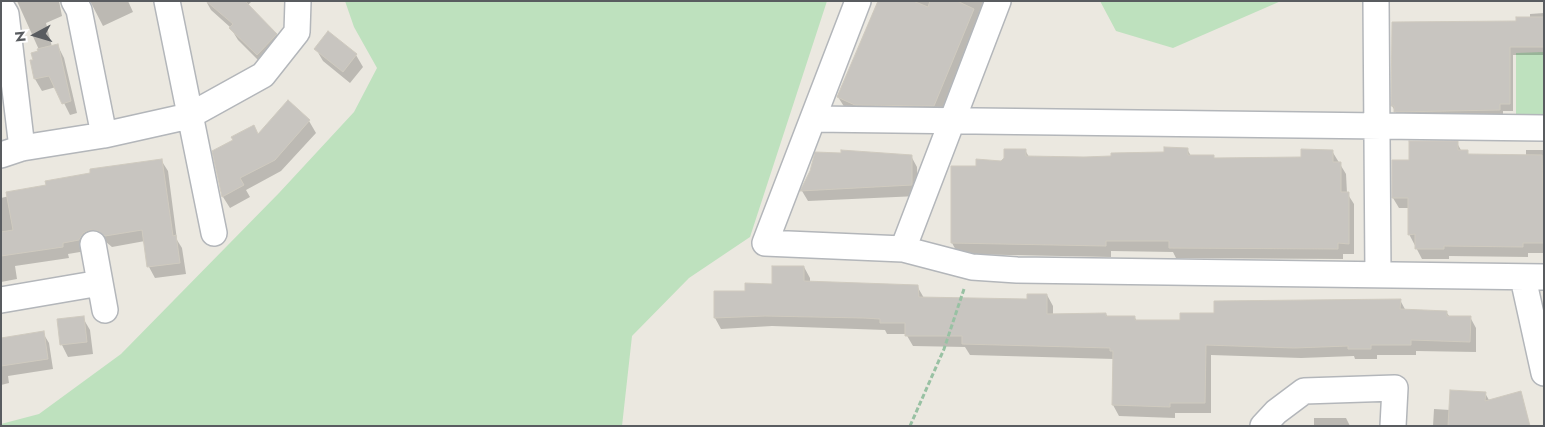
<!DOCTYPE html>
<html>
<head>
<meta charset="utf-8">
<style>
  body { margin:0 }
  #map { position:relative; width:1545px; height:427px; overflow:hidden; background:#ebe8e0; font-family:Jost,sans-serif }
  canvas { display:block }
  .frame { position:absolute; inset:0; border:2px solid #595c60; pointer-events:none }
  .north { position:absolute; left:10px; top:10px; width:50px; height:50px; -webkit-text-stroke:4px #fff; paint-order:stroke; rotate:264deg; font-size:14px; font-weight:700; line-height:20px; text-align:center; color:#595c60 }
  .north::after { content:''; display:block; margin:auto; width:18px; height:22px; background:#595c60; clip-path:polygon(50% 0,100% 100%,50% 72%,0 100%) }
</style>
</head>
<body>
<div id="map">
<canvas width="1545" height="427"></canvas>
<div class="frame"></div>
<div class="north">N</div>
</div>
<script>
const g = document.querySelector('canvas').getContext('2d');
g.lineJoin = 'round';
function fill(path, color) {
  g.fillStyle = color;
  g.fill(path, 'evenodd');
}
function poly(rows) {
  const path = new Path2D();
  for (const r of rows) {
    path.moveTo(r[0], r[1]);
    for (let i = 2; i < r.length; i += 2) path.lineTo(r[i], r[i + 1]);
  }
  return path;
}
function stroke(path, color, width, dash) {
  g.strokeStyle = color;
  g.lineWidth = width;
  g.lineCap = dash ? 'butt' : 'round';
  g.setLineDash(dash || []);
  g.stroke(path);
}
fill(poly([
  [345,1,827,1,750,237,689,278,632,336,622,426,1,426,1,424,39,414,121,354,279,193,354,112,377,68,354,27],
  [1100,1,1281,1,1173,48,1116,31],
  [1544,52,1544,118,1516,118,1516,53]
]), '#bee1be');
fill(poly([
  [17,1,59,1,62,16,46,23,52,47,58,46,64,58,77,113,70,115,56,87,42,91,35,79,32,61,40,52],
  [90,1,128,1,133,12,103,26],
  [206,1,252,1,248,5,276,34,283,46,264,66,238,40,230,27,211,10],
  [878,1,990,1,940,117,845,108,838,97],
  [1544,13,1544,55,1513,55,1513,111,1503,111,1503,118,1400,119,1392,106,1393,23,1517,22,1530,18,1530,14],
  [328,33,356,55,363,67,350,83,323,61,316,49],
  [309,121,316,133,281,171,246,190,250,197,230,208,223,197,214,152,259,135],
  [1457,143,1462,152,1467,152,1469,155,1526,156,1526,150,1544,150,1544,253,1528,253,1528,257,1449,256,1449,259,1422,259,1409,234,1409,208,1399,208,1393,198,1411,161],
  [1187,149,1191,156,1213,156,1215,159,1302,159,1332,151,1346,174,1347,193,1354,204,1354,254,1343,254,1343,259,1176,258,1173,252,1111,251,1111,257,958,254,952,243,952,167,977,168,1002,162,1025,150,1029,157,1084,158,1165,154],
  [911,156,917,167,918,196,808,201,802,191,811,171],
  [161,160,168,171,177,240,182,248,186,274,155,278,149,267,145,241,112,247,106,242,98,241,86,251,68,254,69,258,15,266,17,279,1,282,1,198],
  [804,267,810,278,810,283,917,286,924,298,1028,300,1047,295,1053,306,1053,315,1106,314,1108,317,1135,318,1137,321,1182,322,1215,314,1400,300,1406,311,1446,312,1450,317,1470,317,1476,328,1476,352,1416,351,1416,355,1377,355,1377,359,1355,359,1354,356,1301,358,1211,355,1211,413,1175,413,1175,418,1119,416,1113,405,1114,359,970,355,965,347,913,346,906,334,887,334,885,330,772,326,721,329,715,318,747,292,773,285],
  [83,318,90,330,93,354,68,357,62,345],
  [43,333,49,343,53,369,8,376,9,383,1,385,1,344],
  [1485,393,1494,409,1493,426,1433,426,1434,409,1450,410],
  [1521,393,1530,426,1509,426],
  [1314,418,1346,418,1350,426,1314,426]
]), '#0003');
const building = poly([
  [206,1,245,1,277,34,257,55,229,28,233,24,206,1],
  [878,1,913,1,928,7,930,1,957,1,974,9,934,106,855,105,837,97,878,1],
  [1516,17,1544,17,1544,47,1510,47,1510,104,1500,104,1500,110,1394,112,1394,106,1391,106,1392,22,1516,21,1516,17],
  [328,31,357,54,343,72,314,49,328,31],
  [58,44,71,101,62,104,49,76,34,79,30,60,33,60,31,53,38,51,37,49,58,44],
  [288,100,310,120,275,160,240,178,244,185,222,197,212,151,233,140,231,137,254,125,258,134,288,100],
  [1409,141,1458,141,1458,150,1468,150,1468,154,1542,155,1544,243,1523,243,1523,247,1444,246,1444,249,1415,249,1415,234,1408,235,1408,198,1392,198,1392,160,1409,160,1409,141],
  [1164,147,1188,148,1188,155,1214,155,1214,158,1301,157,1301,149,1333,150,1333,162,1341,162,1341,192,1349,192,1349,244,1338,243,1338,249,1169,248,1169,241,1106,241,1106,246,951,243,951,166,976,166,976,159,1001,161,1004,158,1004,149,1026,149,1026,156,1084,157,1111,156,1111,153,1164,152,1164,147],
  [841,150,912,155,912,185,800,191,810,171,815,152,841,153,841,150],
  [162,159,173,236,176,235,180,263,147,267,142,230,105,236,98,231,90,230,83,233,79,240,63,243,63,247,1,256,1,232,13,230,6,192,46,185,45,181,90,173,90,169,162,159],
  [772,266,804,266,804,281,918,285,919,297,1027,299,1027,294,1047,294,1047,314,1106,313,1106,316,1135,316,1135,320,1180,320,1180,313,1214,313,1214,301,1401,299,1400,309,1447,311,1447,316,1471,316,1470,342,1411,340,1411,345,1371,345,1371,349,1348,349,1348,346,1294,348,1206,345,1205,403,1170,403,1170,407,1112,405,1113,351,1110,351,1110,348,962,344,962,336,905,336,905,323,880,323,880,319,864,318,765,316,714,318,714,291,745,291,745,283,772,284,772,266],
  [84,316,87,342,60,345,57,319,84,316],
  [44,331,48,359,1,366,1,338,44,331],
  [1450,390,1486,392,1485,401,1521,391,1530,426,1448,426,1450,390]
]);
fill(building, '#c8c5c0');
stroke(building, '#cfcabf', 1);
const street = poly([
  [74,1,79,10,104,135],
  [167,1,214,233],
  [858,1,765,243,903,249,972,267,1017,270,1544,277],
  [1376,1,1378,275],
  [1,6,6,14,22,148],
  [813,119,1544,128],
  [1,155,22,148,104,135,189,116,263,75,297,32,298,1],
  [93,244,105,310],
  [903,249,998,1],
  [1523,278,1544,373],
  [1,300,100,283],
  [1263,426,1276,412,1304,391,1395,388,1393,426]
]);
stroke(street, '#b3b6ba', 28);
stroke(poly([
  [910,426,944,349,964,289]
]), '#98c1a3', 3, [5, 2.5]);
stroke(street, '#fff', 25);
</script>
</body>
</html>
